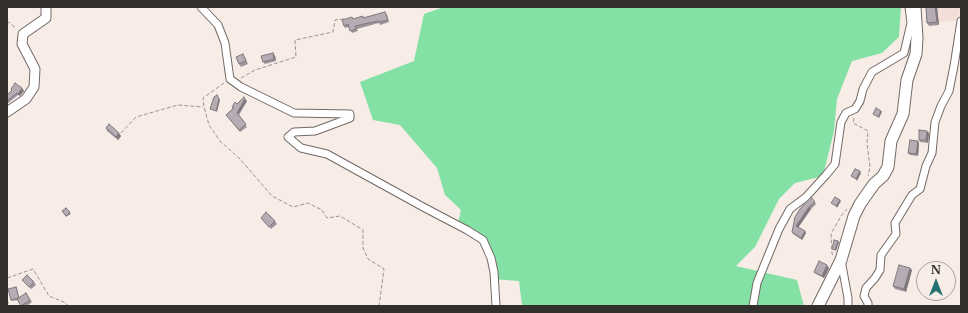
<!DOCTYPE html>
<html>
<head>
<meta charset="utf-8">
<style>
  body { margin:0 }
  #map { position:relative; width:968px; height:313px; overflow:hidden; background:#f8ece7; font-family:"Libre Baskerville",serif }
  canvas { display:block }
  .frame { position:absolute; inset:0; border:8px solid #332f2d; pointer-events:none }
  .north { position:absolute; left:916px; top:261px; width:40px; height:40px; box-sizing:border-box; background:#f8ece7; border:1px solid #a9a09d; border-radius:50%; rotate:0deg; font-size:11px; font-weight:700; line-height:16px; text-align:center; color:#332f2d }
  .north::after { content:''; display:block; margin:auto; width:14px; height:18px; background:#257070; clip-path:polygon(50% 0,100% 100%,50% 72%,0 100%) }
</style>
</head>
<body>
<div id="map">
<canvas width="968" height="313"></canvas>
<div class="frame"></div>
<div class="north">N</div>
</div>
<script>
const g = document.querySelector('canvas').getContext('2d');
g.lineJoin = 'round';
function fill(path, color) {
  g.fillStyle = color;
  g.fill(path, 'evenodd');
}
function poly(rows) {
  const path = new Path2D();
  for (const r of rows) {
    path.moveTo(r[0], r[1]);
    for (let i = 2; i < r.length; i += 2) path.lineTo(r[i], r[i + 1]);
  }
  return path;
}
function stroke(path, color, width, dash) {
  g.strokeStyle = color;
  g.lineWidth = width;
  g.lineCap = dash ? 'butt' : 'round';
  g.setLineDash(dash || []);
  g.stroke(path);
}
fill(poly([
  [925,7,961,7,961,11,955,21,926,23]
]), '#f3dfd7');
fill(poly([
  [444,7,901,7,899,37,882,53,852,61,837,99,834,131,823,176,795,183,779,199,755,247,736,266,797,280,804,306,523,306,522,305,519,281,492,279,484,237,457,227,461,210,445,195,437,168,400,125,373,120,360,82,414,61,424,14]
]), '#83e1a5');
const minor = poly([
  [201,7,218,25,225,43,230,79,241,87,294,113,350,114,350,118,315,131,294,132,288,137,301,148,327,154,425,208,467,230,483,240,491,258,494,272,496,306],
  [841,260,848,298,848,306],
  [753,306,757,283,779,229,790,209,806,197,826,175,835,164,841,122,846,113,855,109,860,101,863,89,872,72,904,53,911,23,909,7],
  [868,306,868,303,864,296,866,288,875,278,880,270,881,255,896,234,895,223,912,195,920,189,926,166,932,153,935,122,941,106,949,91,954,66,961,21]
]);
const tertiary = poly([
  [7,112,26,99,34,87,35,69,22,44,23,34,46,18,46,7]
]);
const secondary = poly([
  [818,306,841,260,854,216,860,204,874,184,883,176,888,167,891,141,903,114,907,80,916,54,917,38,915,7]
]);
stroke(minor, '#736965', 9);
stroke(tertiary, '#736965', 11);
stroke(secondary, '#736965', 13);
stroke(poly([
  [7,21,16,28],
  [241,78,255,70,296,57,295,40,333,32,335,20,344,19],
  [224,83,203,98,204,107,209,125,220,141,240,159,272,196,293,207,308,203,322,210,327,218,340,216,363,230,363,248,368,259,384,269,379,306],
  [854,118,853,123,868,131,867,143,870,167,868,176],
  [121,133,136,117,178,105,203,107],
  [833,255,832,254,831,234,841,216,847,209],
  [7,278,33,269,49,296,66,303,68,306],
  [7,303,9,303]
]), '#9c9490', 1, [4, 2]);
stroke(minor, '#fff', 7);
stroke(tertiary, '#fff', 9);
stroke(secondary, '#fff', 11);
fill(poly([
  [926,7,937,7,939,25,929,26,927,23],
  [387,14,389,22,380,25,379,23,357,29,358,31,352,33,349,27,345,28,344,26,352,17,353,19],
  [273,53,275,56,276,61,265,64,263,62],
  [245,57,248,64,241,67,239,64],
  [22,88,24,91,20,96,18,95,7,104,7,95,12,90,11,89],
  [245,99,247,101,239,115,247,127,240,132,226,115,233,108,232,107],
  [106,128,121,136,118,140,107,131],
  [929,133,928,143,920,142,919,140],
  [918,141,919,144,918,156,910,155,908,153],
  [811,197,816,204,811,209,798,227,805,231,806,233,802,240,793,234,792,232],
  [66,208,71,214,66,217,62,211],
  [261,218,275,221,277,224,271,229],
  [829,268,824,278,816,274,814,272],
  [912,270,906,292,895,289,893,286],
  [22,280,34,282,36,285,31,289],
  [16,287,17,288,19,298,26,293,32,302,27,306,21,306,18,300,12,301,11,300]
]), '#9d959b');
fill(poly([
  [935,7,937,7,939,25,937,22],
  [273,53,275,56,276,61,274,59],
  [22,88,24,91,20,96,18,94],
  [217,95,220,100,217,112,216,111],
  [245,99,247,101,238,115,237,113],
  [881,111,882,112,879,118,878,117],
  [927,131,929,133,928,143,926,140],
  [119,133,121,136,118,140,116,137],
  [918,141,919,144,918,156,916,154],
  [860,171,861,173,857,181,856,179],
  [840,200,841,201,837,208,836,206],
  [809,207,811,209,798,228,796,226],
  [805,231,806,233,802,240,801,238],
  [838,241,839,242,836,251,835,250],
  [827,265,829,268,824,278,822,276],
  [910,268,912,270,906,292,904,289]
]), '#7f797e');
const building = poly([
  [926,7,935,7,937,22,927,23,926,7],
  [385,12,388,20,379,22,378,21,355,26,356,29,350,31,348,24,344,26,342,20,352,17,353,19,363,16,363,18,385,12],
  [273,53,274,59,263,62,261,56,273,53],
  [243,54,246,61,239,64,236,57,243,54],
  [15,83,22,88,18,94,17,93,7,101,7,95,12,90,11,89,15,83],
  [217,95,219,99,216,111,210,109,214,97,217,95],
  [244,97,245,99,237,113,246,124,239,130,226,115,234,108,232,107,235,102,237,104,244,97],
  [876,108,881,111,878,117,873,114,876,108],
  [109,124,119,133,116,137,106,128,109,124],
  [919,130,927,131,926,140,919,140,919,130],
  [910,140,918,141,916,154,908,153,910,140],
  [855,169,860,171,856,179,851,176,855,169],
  [811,197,815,202,809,207,796,226,805,231,801,238,792,232,795,217,800,209,811,197],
  [835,197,840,200,836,206,831,203,835,197],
  [66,208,70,212,66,216,62,211,66,208],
  [266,212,275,221,269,227,261,218,266,212],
  [834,240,838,241,835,250,832,249,834,240],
  [819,261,827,265,822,276,814,272,819,261],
  [899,265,910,268,904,289,893,286,899,265],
  [27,275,34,282,29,287,22,280,27,275],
  [16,287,19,298,11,300,8,289,16,287],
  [26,293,30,300,21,306,17,299,26,293]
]);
fill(building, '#b6adb4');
stroke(building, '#7f797e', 1);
</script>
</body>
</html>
